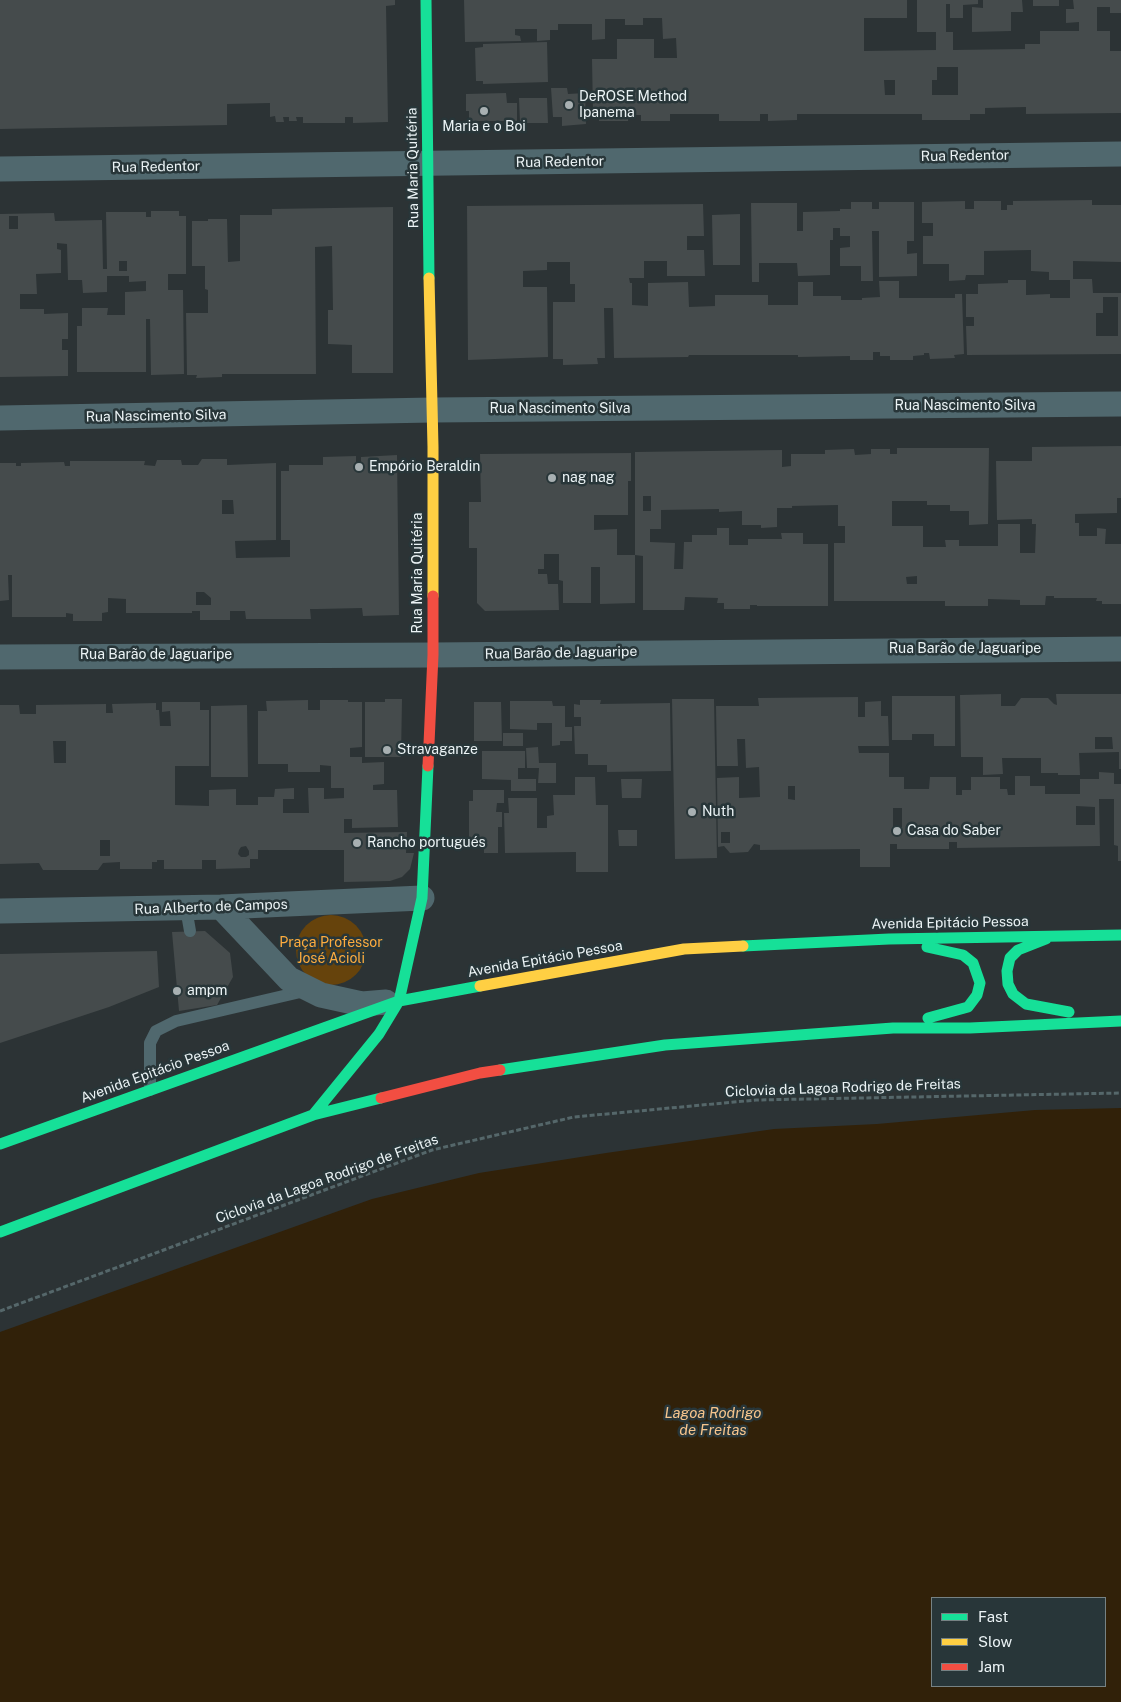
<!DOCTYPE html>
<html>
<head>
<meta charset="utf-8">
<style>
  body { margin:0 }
  #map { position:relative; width:1121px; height:1702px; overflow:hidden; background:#2c3335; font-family:"Public Sans",sans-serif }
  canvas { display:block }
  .legend { position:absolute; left:931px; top:1597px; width:175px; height:90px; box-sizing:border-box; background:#283639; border:1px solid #768284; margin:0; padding:6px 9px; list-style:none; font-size:15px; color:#ebf3f5 }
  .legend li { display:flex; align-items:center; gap:10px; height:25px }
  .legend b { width:25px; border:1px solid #768284 }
</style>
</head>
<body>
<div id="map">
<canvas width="1121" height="1702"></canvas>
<ul class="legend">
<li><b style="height:6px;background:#16e098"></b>Fast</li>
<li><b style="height:6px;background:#ffcf43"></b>Slow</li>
<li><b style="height:6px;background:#f24e42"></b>Jam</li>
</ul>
</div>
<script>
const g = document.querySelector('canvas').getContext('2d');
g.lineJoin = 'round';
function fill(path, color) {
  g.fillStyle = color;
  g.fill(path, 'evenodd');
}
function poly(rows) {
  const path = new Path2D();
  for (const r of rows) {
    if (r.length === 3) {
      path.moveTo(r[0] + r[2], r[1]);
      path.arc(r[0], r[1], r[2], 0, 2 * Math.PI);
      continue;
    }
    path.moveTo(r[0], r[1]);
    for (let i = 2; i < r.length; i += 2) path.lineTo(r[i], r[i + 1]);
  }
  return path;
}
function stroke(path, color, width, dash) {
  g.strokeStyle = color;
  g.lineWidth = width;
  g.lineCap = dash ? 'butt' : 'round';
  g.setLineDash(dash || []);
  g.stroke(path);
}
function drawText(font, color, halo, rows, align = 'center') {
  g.font = font + ' "Public Sans",sans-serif';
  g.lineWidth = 5;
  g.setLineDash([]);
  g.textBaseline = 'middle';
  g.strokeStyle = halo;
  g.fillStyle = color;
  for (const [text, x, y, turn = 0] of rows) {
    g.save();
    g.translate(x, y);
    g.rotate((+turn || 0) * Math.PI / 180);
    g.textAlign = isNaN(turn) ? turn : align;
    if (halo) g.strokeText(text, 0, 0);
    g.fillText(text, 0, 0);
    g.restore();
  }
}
fill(poly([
  [331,950,35]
]), '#66430c');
fill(poly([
  [1121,1108,1121,1702,0,1702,0,1332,372,1199,479,1173,606,1153,774,1129,877,1124,1035,1110],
  [932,1598,1105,1598,1105,1686,932,1686]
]), '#312109');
fill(poly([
  [0,0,395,0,395,5,386,6,388,122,353,123,353,117,345,117,345,123,303,123,303,117,296,117,297,121,289,121,289,117,283,117,284,122,276,122,275,116,270,117,270,103,227,104,227,125,0,129],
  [464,0,907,0,907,18,864,18,864,51,936,50,936,32,917,32,917,0,978,0,978,4,963,5,963,18,950,18,950,4,946,4,946,32,953,32,953,50,1025,49,1025,44,1040,44,1040,31,1079,31,1079,22,1066,23,1066,9,1074,9,1073,0,1121,0,1121,13,1110,13,1110,7,1097,7,1097,31,1110,31,1110,51,1121,51,1121,113,1026,114,1026,107,985,108,985,114,970,114,970,120,922,120,922,114,797,114,797,120,768,121,768,114,760,114,760,121,719,121,719,114,670,114,670,121,641,121,641,115,628,115,628,121,599,121,599,114,593,114,592,59,617,59,617,39,654,39,654,58,677,58,676,38,663,39,662,18,643,18,643,25,625,25,625,19,605,19,605,39,592,40,592,24,558,24,558,30,550,30,550,40,537,41,537,29,515,29,515,35,520,36,521,41,465,42],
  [937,67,958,67,958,95,932,95,932,80,937,80],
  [884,80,895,80,895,95,885,95],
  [983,0,1022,0,1023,12,1011,12,1011,31,972,32,972,7,983,8],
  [1033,0,1059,0,1059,6,1033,6],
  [547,42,548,82,483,84,483,81,476,81,475,48,483,47,483,44],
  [551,88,567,88,568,94,585,93,586,124,562,126,562,117,553,117],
  [506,93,507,103,517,103,517,121,469,121,469,111,466,111,466,94],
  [519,98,547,98,548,123,520,123],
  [1092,200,1092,205,1121,205,1121,262,1073,261,1073,279,1092,279,1093,293,1121,293,1121,354,967,355,966,326,974,326,974,317,966,317,966,294,978,294,978,284,1008,283,1008,280,1026,280,1026,295,1050,294,1050,298,1070,298,1070,280,1049,280,1049,272,1031,271,1031,250,984,251,984,275,966,275,965,280,949,281,949,264,923,264,923,236,933,236,933,223,922,223,922,202,965,201,965,209,974,209,974,201,1001,201,1001,210,1007,210,1007,205,1013,205,1013,201],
  [1103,297,1118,297,1118,336,1096,336,1096,313,1103,313],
  [851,202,872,202,872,209,879,209,879,202,914,202,914,241,907,241,907,254,917,253,917,276,879,277,879,231,872,231,873,281,861,281,861,266,840,266,840,248,850,247,850,236,840,236,840,228,833,228,833,240,830,240,830,275,798,276,797,263,759,263,759,282,752,282,751,203,797,203,797,231,803,231,803,212,840,211,840,209,851,209],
  [703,204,704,236,687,236,687,250,704,250,705,276,667,276,667,261,644,261,644,278,629,278,630,283,632,283,632,305,648,306,648,283,688,282,689,307,715,306,715,295,768,295,768,305,798,305,798,282,813,282,813,296,841,296,841,300,862,300,862,298,880,297,879,281,899,281,899,298,955,298,955,294,962,294,964,354,954,355,955,358,930,359,929,353,924,353,924,355,913,356,913,360,890,360,890,356,880,356,880,352,873,352,873,360,850,360,850,356,798,357,798,355,689,355,688,357,614,358,613,308,604,308,605,358,597,358,598,364,563,365,563,359,553,359,553,302,575,302,575,284,570,284,570,262,547,262,547,270,523,271,523,287,547,287,548,357,468,360,467,206],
  [393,207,393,373,352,373,352,345,328,344,328,310,333,310,332,246,315,247,316,374,222,374,222,377,196,378,197,375,187,375,186,313,208,313,208,290,205,289,205,266,192,266,192,221,208,221,208,219,227,219,228,262,240,261,240,215,272,215,272,209],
  [151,211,179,211,179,216,186,216,186,274,168,274,168,290,183,290,184,374,151,375,150,319,146,319,146,372,77,372,77,326,82,326,82,308,108,308,107,315,125,315,125,292,146,291,146,281,129,282,129,276,107,276,107,292,83,293,82,280,68,280,67,244,57,243,57,249,61,250,61,273,36,274,37,294,20,294,20,309,44,309,44,314,68,313,68,339,62,339,62,350,68,350,68,376,0,377,0,214,54,213,55,221,102,220,103,269,107,269,106,212,146,212,146,217,151,217],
  [9,216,18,216,18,229,9,229],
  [119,261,127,261,127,271,119,271],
  [740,214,740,265,713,265,712,215],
  [1121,446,1121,498,1117,498,1117,513,1075,514,1075,523,1079,523,1079,536,1097,536,1097,528,1106,529,1105,544,1121,544,1121,604,1102,604,1102,601,1096,601,1097,598,1054,598,1054,596,1046,596,1045,605,1020,605,1020,600,988,599,988,606,945,606,945,601,834,601,834,543,845,543,845,526,838,526,838,505,792,506,792,508,777,508,777,527,761,528,761,525,742,525,742,511,719,512,719,509,661,510,661,529,650,529,650,542,675,543,674,569,683,569,684,542,692,542,692,535,717,535,717,528,729,528,729,545,748,545,748,539,782,539,781,533,803,533,803,544,828,544,828,606,757,606,757,605,750,605,750,609,724,609,724,603,717,603,718,598,685,597,684,610,643,610,643,556,635,555,635,452,782,450,782,467,791,466,791,454,825,454,825,450,854,449,855,455,871,454,871,449,890,449,890,454,897,454,897,448,989,448,988,524,969,525,969,511,950,511,950,505,927,505,927,501,892,501,892,526,923,526,923,547,946,547,945,540,959,540,959,546,998,546,998,524,1020,524,1020,553,1035,553,1036,524,1032,524,1032,519,997,520,996,461,1032,461,1032,447],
  [643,496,651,496,651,511,643,511],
  [917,576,917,584,907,584,906,577],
  [631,453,631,481,628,481,628,515,594,515,594,530,617,529,617,555,635,555,635,603,600,604,600,567,591,567,591,603,563,603,563,581,559,580,559,554,544,554,544,569,538,569,538,574,547,574,548,584,558,584,559,610,485,611,477,603,477,548,469,548,469,502,481,502,480,454],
  [397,455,399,615,363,616,362,608,318,609,310,609,311,619,246,619,245,611,230,611,230,620,200,620,200,611,192,611,192,613,126,613,126,599,108,598,108,612,102,613,102,621,73,621,73,614,66,613,66,617,12,617,12,575,8,575,9,600,0,601,0,463,16,463,16,466,21,466,21,463,64,462,65,466,70,466,70,461,145,461,144,465,155,466,157,460,181,460,182,465,198,465,202,459,227,459,227,465,276,463,276,540,235,541,236,558,290,557,290,540,281,540,281,471,289,471,289,465,323,465,323,457,356,456,356,463,361,464,361,457],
  [222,500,233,500,234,514,222,514],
  [196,592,204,592,211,598,211,605,196,605],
  [1001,694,1001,706,1015,706,1021,698,1048,698,1054,704,1057,705,1056,694,1121,694,1121,769,1119,769,1119,752,1079,753,1080,775,1058,775,1058,773,1041,773,1041,758,1002,758,1003,774,983,775,983,757,961,757,960,695],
  [1095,737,1112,737,1113,749,1095,749],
  [892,696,955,696,955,746,934,746,934,734,912,734,912,740,892,740],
  [858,697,858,717,865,717,865,702,881,701,881,716,888,716,889,746,858,746,859,753,889,753,889,777,904,777,904,789,929,789,930,777,956,777,956,795,962,795,962,790,971,790,971,777,1000,777,1000,789,1007,789,1008,795,1015,795,1015,776,1030,776,1030,786,1045,786,1045,794,1080,794,1080,779,1099,779,1099,772,1114,773,1114,784,1121,784,1121,861,1118,861,1118,846,1114,845,1114,799,1099,799,1100,846,957,848,957,842,949,842,949,849,897,849,897,844,890,844,890,867,860,867,860,849,760,850,760,845,754,844,748,852,730,853,724,846,718,847,717,778,739,777,739,798,760,797,759,767,746,768,745,739,737,739,738,766,717,766,716,706,759,706,758,698],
  [788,786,795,786,795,800,788,799],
  [1076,806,1095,807,1095,825,1076,825],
  [893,808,902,808,902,827,893,827],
  [721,832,730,832,730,843,721,843],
  [385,699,402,699,401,757,365,757,365,702,385,702],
  [672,699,714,699,717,858,675,859],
  [308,700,308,710,320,710,320,700,348,700,348,702,362,702,362,747,350,748,350,757,362,757,362,763,384,762,384,784,373,785,373,790,397,790,398,827,352,828,352,819,344,819,344,833,407,832,406,853,414,853,410,869,402,877,390,881,344,882,344,850,258,850,258,859,250,859,250,868,216,869,216,860,202,860,202,869,164,869,164,860,157,860,157,862,152,862,152,869,120,869,120,862,103,863,98,870,43,870,39,863,0,864,0,705,19,705,20,714,36,714,36,705,106,704,106,713,113,713,112,704,156,703,156,710,159,710,160,726,171,726,170,711,162,712,162,702,200,702,200,710,209,710,209,766,175,766,175,805,209,806,209,790,236,789,236,805,258,805,258,797,274,797,275,789,294,788,294,799,283,799,283,813,309,813,308,788,324,788,324,799,344,798,344,788,331,788,331,766,320,765,320,772,288,772,288,764,258,764,258,711,267,711,266,701],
  [53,741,66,741,66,763,54,763],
  [100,840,110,840,110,856,100,856],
  [246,846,249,851,249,855,246,857,241,857,238,854,239,850,241,847],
  [580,700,601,700,600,704,670,703,671,771,607,772,607,765,588,765,588,754,575,754,574,726,581,726,581,717,574,717,574,704,580,705],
  [510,701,552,701,553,706,565,706,565,727,572,727,572,741,560,741,560,745,552,746,552,723,537,723,537,730,510,729],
  [474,702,501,702,502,741,474,741],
  [247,705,248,777,211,777,211,706],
  [503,733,523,733,523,746,503,746],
  [538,747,539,763,556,763,556,783,538,783,539,768,527,768,526,748],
  [482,751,525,751,525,768,518,768,518,779,536,779,536,791,511,791,511,780,482,779],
  [575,777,595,777,596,805,608,805,608,872,576,872,576,852,505,853,504,813,509,813,508,798,537,798,537,828,547,828,547,816,554,815,553,795,575,795],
  [621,779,642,779,641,798,622,798],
  [473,790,504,790,504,803,497,803,496,812,502,812,502,827,498,827,498,853,484,853,484,842,469,843,469,801,473,801],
  [618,830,637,830,637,846,619,846],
  [205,931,230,953,233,977,217,1005,179,1011,172,932],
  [157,951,159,987,109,1007,0,1043,0,954]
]), '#454b4c');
stroke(poly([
  [0,1311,432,1150,574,1117,756,1100,1121,1093]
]), '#55676a', 3, [5, 2.5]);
stroke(poly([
  [186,908,190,931],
  [150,1090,150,1043,156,1031,176,1021,309,990]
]), '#50686e', 12);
stroke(poly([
  [0,169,1121,154],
  [0,418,433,410,1121,404],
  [0,657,433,655,1121,649],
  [221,907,289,979,321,995,362,1004,386,1002],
  [0,911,221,907,422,898]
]), '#50686e', 25);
stroke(poly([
  [426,0,429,278],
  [1046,939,1018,950,1010,958,1007,971,1008,984,1013,994,1026,1004,1069,1012],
  [743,946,889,939,1121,935],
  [927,947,963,955,973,963,980,983,977,995,968,1007,928,1018],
  [500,1070,665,1045,893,1028,970,1028,1121,1021],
  [313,1115,379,1034,399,1001,422,898,428,766],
  [0,1144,399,1001,480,986],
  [0,1232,313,1115,381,1098]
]), '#16e098', 11);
stroke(poly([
  [429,278,433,447,433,596],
  [480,986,684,949,743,946]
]), '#ffcf43', 11);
stroke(poly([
  [428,766,433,655,433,596],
  [381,1098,480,1073,500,1070]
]), '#f24e42', 11);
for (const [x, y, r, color] of [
  [569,105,5,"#a8b0b2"],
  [484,111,5,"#a8b0b2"],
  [359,467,5,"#a8b0b2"],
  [552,478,5,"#a8b0b2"],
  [387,750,5,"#a8b0b2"],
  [692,812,5,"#a8b0b2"],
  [897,831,5,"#a8b0b2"],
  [357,843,5,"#a8b0b2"],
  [177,991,5,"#a8b0b2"]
]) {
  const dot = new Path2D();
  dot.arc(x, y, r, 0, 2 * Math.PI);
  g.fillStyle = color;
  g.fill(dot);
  stroke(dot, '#283639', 2);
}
drawText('14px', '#ebf3f5', '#283639', [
  ["DeROSE Method",579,97],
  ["Ipanema",579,113],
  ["Maria e o Boi",484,127,"center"],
  ["Empório Beraldin",369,467],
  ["nag nag",562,478],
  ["Stravaganze",397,750],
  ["Nuth",702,812],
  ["Casa do Saber",907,831],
  ["Rancho portugués",367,843],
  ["ampm",187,991]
], 'left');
drawText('14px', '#ebf3f5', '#283639', [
  ["Rua Redentor",965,156,-1],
  ["Rua Redentor",560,162,-1],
  ["Rua Redentor",156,167,-1],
  ["Rua Maria Quitéria",413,168,-91],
  ["Rua Nascimento Silva",965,406],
  ["Rua Nascimento Silva",560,409],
  ["Rua Nascimento Silva",156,416,-1],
  ["Rua Maria Quitéria",418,573,-90],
  ["Rua Barão de Jaguaripe",965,649],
  ["Rua Barão de Jaguaripe",561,653,-1],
  ["Rua Barão de Jaguaripe",156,655],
  ["Rua Alberto de Campos",211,907,-2],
  ["Avenida Epitácio Pessoa",950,923,-1],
  ["Avenida Epitácio Pessoa",545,959,-10],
  ["Avenida Epitácio Pessoa",155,1072,-20],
  ["Ciclovia da Lagoa Rodrigo de Freitas",843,1088,-2],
  ["Ciclovia da Lagoa Rodrigo de Freitas",327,1179,-20]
]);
drawText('14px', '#fdac3f', '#283639', [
  ["Praça Professor",331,943],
  ["José Acioli",331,959]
]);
drawText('italic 15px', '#f6c58d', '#283639', [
  ["Lagoa Rodrigo",713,1413],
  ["de Freitas",713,1430]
]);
</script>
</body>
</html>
